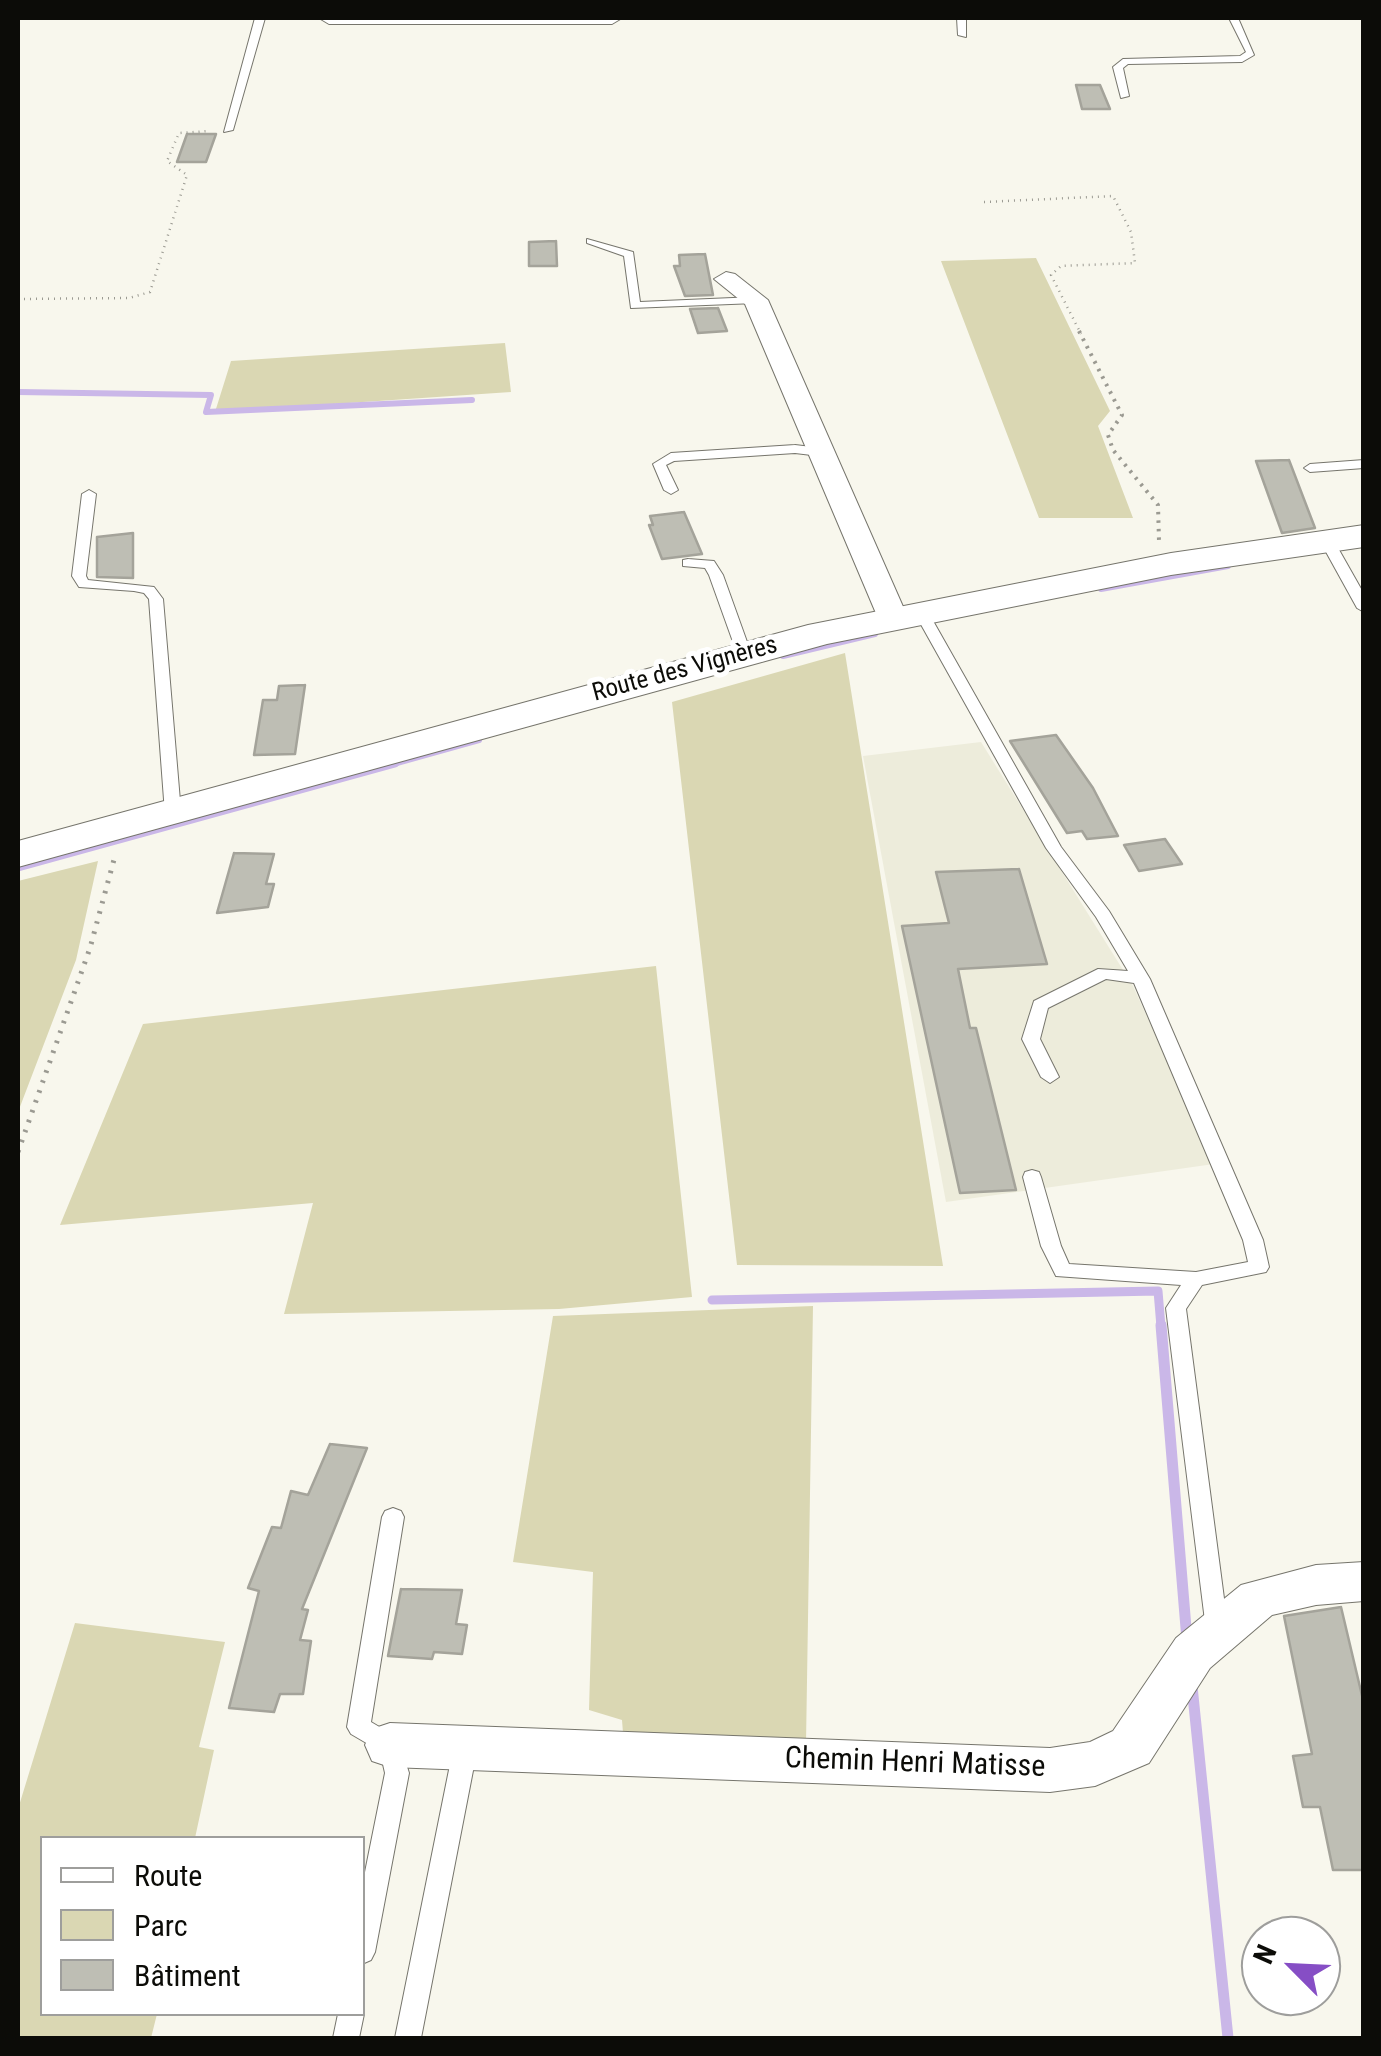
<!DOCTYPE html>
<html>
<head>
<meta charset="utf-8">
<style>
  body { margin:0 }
  #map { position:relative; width:1381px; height:2056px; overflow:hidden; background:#f8f7ed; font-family:"Roboto Condensed",sans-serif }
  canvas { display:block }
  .frame { position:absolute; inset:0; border:20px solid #0c0c08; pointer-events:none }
  .legend { position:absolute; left:40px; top:1836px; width:325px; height:180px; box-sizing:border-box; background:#fff; border:2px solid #9e9e9c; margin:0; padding:12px 18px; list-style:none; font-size:30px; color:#0c0c08 }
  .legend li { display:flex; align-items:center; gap:20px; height:50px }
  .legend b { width:50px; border:2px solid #9e9e9c }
  .north { position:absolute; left:1241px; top:1916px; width:100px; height:100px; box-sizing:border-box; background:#fff; border:2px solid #9e9e9c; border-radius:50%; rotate:294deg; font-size:28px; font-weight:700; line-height:40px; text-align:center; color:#0c0c08 }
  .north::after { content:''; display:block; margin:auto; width:35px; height:45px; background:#864ec5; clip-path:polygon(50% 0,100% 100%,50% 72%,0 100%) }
</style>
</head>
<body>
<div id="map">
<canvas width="1381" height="2056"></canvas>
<div class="frame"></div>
<ul class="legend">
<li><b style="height:12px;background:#fff"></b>Route</li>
<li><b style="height:28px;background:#dad7b3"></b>Parc</li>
<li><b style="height:28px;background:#bebeb4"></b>Bâtiment</li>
</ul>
<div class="north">N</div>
</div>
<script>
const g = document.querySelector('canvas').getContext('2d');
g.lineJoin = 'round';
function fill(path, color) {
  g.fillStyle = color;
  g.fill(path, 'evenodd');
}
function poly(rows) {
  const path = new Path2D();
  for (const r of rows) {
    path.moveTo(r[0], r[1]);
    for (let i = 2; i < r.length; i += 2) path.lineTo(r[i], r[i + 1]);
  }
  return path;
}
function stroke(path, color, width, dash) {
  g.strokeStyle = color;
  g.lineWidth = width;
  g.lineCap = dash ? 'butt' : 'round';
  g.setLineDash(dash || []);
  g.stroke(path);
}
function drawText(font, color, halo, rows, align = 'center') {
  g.font = font + ' "Roboto Condensed",sans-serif';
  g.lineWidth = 10;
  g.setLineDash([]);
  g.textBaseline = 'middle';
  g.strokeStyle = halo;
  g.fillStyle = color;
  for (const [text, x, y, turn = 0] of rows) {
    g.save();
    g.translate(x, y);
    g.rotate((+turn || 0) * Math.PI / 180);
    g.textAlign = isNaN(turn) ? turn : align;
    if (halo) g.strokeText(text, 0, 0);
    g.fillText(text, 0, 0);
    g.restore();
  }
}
fill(poly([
  [981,742,1133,986,1214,1164,946,1202,863,756]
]), '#edecdb');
fill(poly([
  [1036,258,1110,411,1098,426,1133,518,1039,518,941,261],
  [505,343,511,392,215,412,231,361],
  [845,653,943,1266,737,1265,672,702],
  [98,861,76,960,18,1112,18,881],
  [656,966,692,1297,559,1309,284,1314,313,1203,60,1225,143,1024],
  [813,1306,806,1743,623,1733,622,1720,589,1710,593,1572,513,1562,553,1316],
  [75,1623,225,1642,199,1747,214,1750,195,1838,42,1838,42,2014,157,2014,151,2038,18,2038,18,1809]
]), '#dad7b3');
stroke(poly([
  [18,392,211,395,206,412,472,400],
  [1101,589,1228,566],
  [783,656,875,634],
  [386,766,479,740]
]), '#cab7e8', 6);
stroke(poly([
  [18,867,395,763],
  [712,1300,1158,1291,1161,1327]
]), '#cab7e8', 9);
stroke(poly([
  [1161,1325,1187,1640],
  [1192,1686,1228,2038]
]), '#cab7e8', 11);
const building = poly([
  [1076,85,1100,85,1110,109,1082,109,1076,85],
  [187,134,216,134,206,162,177,162,187,134],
  [556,241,557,266,529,266,529,242,556,241],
  [705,254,713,295,685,296,674,266,680,266,679,255,705,254],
  [718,308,727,331,698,333,690,309,718,308],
  [1289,460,1315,528,1282,533,1256,461,1289,460],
  [684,512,702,554,662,559,649,525,653,525,650,516,684,512],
  [133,533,133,578,97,577,97,537,133,533],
  [305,685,295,754,254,755,263,700,277,700,279,686,305,685],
  [1056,735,1093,788,1118,836,1087,839,1082,831,1067,833,1010,741,1056,735],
  [1165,839,1182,864,1139,871,1124,845,1165,839],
  [234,853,274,854,266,884,274,884,268,907,217,913,234,853],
  [1019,869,1047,964,958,969,970,1028,976,1028,1016,1190,960,1193,902,926,949,923,936,872,1019,869],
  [330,1444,367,1448,302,1609,308,1610,300,1640,311,1641,303,1694,280,1694,274,1712,229,1708,259,1591,248,1588,272,1527,281,1528,291,1491,308,1495,330,1444],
  [401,1589,462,1590,456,1624,467,1625,462,1654,434,1652,432,1659,388,1656,401,1589],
  [1341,1607,1364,1704,1364,1870,1333,1870,1320,1807,1303,1807,1293,1756,1312,1754,1284,1616,1341,1607]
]);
fill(building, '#bebeb4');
stroke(building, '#a4a39a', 2.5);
const service = poly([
  [255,18,265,18,233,130,224,132,255,18],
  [957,18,966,18,966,37,958,35,957,18],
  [1229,18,1238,18,1254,55,1242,62,1128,64,1123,68,1129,96,1121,98,1113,67,1123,59,1240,56,1246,52,1229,18],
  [587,239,633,252,640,302,756,297,762,300,756,303,631,308,624,256,587,243,587,239],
  [795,445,820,448,826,452,820,456,795,453,674,461,666,465,678,490,671,494,664,490,653,464,671,453,795,445],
  [1364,460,1364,468,1310,472,1304,468,1310,464,1364,460],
  [89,490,96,494,86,576,88,580,154,587,163,599,181,813,179,816,167,816,165,813,149,599,144,593,134,591,79,587,72,576,82,494,89,490],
  [1327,537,1334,541,1364,594,1364,612,1357,608,1320,541,1327,537],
  [688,559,714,561,723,575,751,653,749,656,744,657,737,653,709,575,705,568,683,566,683,560,688,559],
  [921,608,928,612,1061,847,1109,911,1150,979,1263,1240,1269,1267,1266,1272,1202,1285,1186,1309,1228,1629,1225,1636,1217,1638,1209,1636,1206,1629,1166,1308,1181,1285,1056,1276,1041,1246,1023,1177,1025,1172,1032,1170,1039,1172,1041,1177,1061,1246,1069,1264,1196,1272,1248,1262,1243,1240,1134,983,1106,979,1048,1008,1040,1039,1059,1077,1050,1083,1041,1077,1022,1039,1034,1001,1098,969,1128,971,1096,917,1046,848,914,612,921,608],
  [393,1508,401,1511,404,1517,371,1722,398,1738,409,1773,375,1952,371,1960,362,1964,362,1887,385,1773,380,1751,351,1734,347,1727,382,1517,385,1511,393,1508],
  [465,1740,473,1743,477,1750,421,2038,395,2038,453,1750,457,1743,465,1740],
  [362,2011,364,2014,359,2038,333,2038,338,2014,362,2014,362,2011]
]);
const minor = poly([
  [319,18,622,18,612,24,329,24,319,18],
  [726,272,735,274,768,300,908,618,904,624,882,624,878,618,745,304,714,279,726,272],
  [1364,1562,1364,1601,1316,1605,1272,1615,1210,1668,1149,1763,1095,1786,1050,1792,390,1767,372,1761,365,1745,372,1729,390,1723,1050,1748,1090,1742,1113,1731,1176,1638,1241,1585,1316,1565,1364,1562]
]);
const tertiary = poly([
  [1364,525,1364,547,1171,575,827,644,18,867,18,841,808,625,1171,553,1364,525]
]);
stroke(service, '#76756c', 2);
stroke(minor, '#76756c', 2);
stroke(tertiary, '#76756c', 2);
stroke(poly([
  [984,202,1113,196,1131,232,1135,263,1061,266,1051,275,1081,334],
  [18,299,129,298,150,292,187,175,167,161,179,133,210,131]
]), '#9b9a92', 2.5, [1, 5]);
stroke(poly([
  [1079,331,1122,415,1108,435,1113,450,1158,505,1159,541]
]), '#9b9a92', 4, [2.5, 6]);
stroke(poly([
  [18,1152,90,948,115,856]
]), '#9b9a92', 5, [2.5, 8]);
fill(service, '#fff');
fill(minor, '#fff');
fill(tertiary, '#fff');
drawText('25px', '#0c0c08', '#fff', [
  ["Route des Vignères",685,670,-15]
]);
drawText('30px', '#0c0c08', '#fff', [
  ["Chemin Henri Matisse",915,1764,2]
]);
</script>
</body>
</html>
